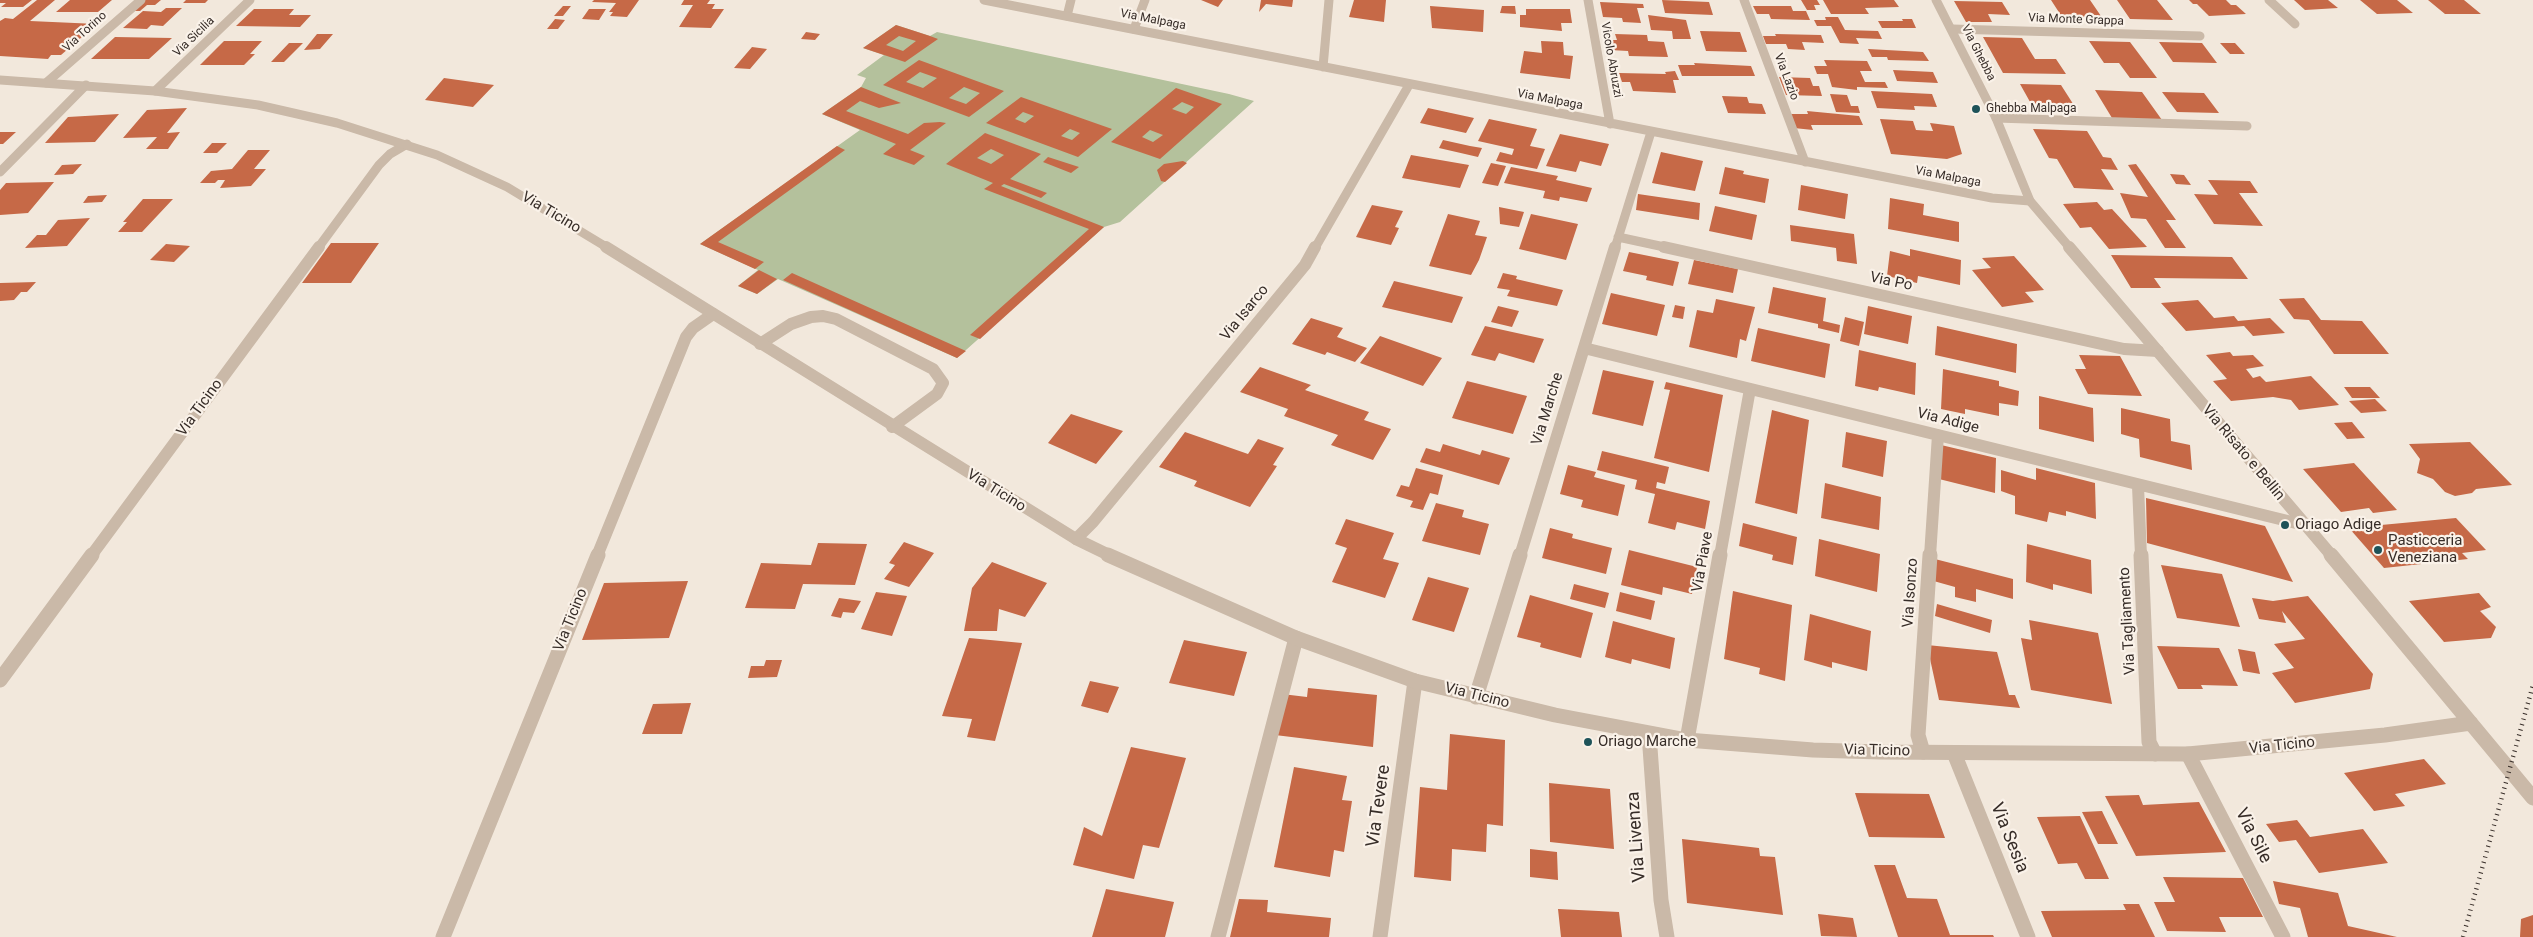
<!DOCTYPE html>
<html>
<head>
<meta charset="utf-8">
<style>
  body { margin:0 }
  canvas { display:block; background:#f2e8dc }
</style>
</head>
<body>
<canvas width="2533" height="937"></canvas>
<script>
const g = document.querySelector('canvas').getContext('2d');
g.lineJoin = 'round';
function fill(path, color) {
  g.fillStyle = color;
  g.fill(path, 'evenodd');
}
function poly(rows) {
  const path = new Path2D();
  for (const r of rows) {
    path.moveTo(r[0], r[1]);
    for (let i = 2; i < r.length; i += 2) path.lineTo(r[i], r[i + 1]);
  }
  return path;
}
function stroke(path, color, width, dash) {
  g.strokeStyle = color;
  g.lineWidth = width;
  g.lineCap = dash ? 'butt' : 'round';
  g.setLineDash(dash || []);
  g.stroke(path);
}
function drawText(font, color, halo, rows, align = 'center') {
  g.font = font + ' Roboto,sans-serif';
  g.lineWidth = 4.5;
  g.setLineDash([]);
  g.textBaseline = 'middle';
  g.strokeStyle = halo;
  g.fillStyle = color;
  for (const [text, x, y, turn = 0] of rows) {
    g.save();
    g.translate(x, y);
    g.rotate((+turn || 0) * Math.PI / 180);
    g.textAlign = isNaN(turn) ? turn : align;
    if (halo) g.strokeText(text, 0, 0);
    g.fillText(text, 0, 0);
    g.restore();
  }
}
fill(poly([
  [896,25,930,36,937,32,1229,94,1254,101,1120,222,1104,227,957,358,778,279,757,294,738,286,758,270,700,244,860,130,822,114,861,87,866,78,857,75,884,55,863,48]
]), '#b4c19c');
fill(poly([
  [0,0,32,0,23,7,1,7,6,3,0,3],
  [37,0,55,0,30,21,97,24,61,55,51,55,48,59,0,56,0,21,5,18,13,19],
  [70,0,112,0,98,12,56,12],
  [142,0,161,0,155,5,147,5,140,11,130,11],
  [186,0,208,0,205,3,183,3],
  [594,0,639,0,627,17,610,16,613,12,609,12,616,3,592,2],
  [684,0,710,0,707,4,715,4,712,9,724,9,711,28,679,27,693,5,681,5],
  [1201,0,1223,0,1218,7],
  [1261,0,1293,0,1292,7,1266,4,1259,12],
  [1354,0,1386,0,1384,22,1349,17],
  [1662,0,1709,2,1713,15,1665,13],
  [1801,0,1817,0,1820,5,1814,5,1816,10,1807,10],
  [1823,0,1894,0,1899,7,1865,8,1869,14,1831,14],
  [2051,0,2090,0,2103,19,2062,17],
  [2117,0,2157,0,2173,20,2130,19],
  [2189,0,2226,0,2231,5,2236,5,2246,14,2209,16,2197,4,2193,4],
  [2294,0,2328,0,2338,8,2305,10],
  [2360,0,2397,0,2413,13,2377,14],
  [2428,0,2464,0,2481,14,2445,14],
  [1954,1,2002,2,2010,15,1988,14,1992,22,1966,22],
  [1600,2,1643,4,1644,8,1637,8,1641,23,1623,22,1622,18,1603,17],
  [563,6,571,6,563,16,554,16],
  [1430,6,1484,10,1483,32,1432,28],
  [1502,6,1515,6,1516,14,1500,13],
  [1753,6,1791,6,1793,11,1806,11,1810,20,1771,19,1769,14,1757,14],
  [166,8,182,8,163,26,151,25,147,29,123,28,143,11,161,12],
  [254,9,294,9,289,15,311,15,300,27,236,26],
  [589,9,606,9,599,20,582,19],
  [1526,9,1570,9,1572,23,1561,23,1562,31,1520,27,1520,15,1526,15],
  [1648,15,1686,20,1691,39,1673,39,1672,31,1651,30],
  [1825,17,1838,17,1845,30,1878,31,1882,39,1856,38,1859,44,1840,43,1831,26,1817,26,1814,20,1826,20],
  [555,19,565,20,558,29,547,29],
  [1902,19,1912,19,1916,28,1882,28,1878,21,1903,21],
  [896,25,930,36,938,39,905,62,863,48],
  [899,36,916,41,903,51,886,45],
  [1700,31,1740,32,1747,52,1706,51],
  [806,32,820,34,815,40,801,39],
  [317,34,333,34,320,49,304,50],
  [1615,34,1647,35,1648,41,1664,42,1668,57,1629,56,1628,51,1610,50,1607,40,1617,40],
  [1775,34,1821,35,1824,43,1802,42,1805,50,1788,49,1786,44,1766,44,1763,36,1776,36],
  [115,37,172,38,149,59,91,59],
  [1983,37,2022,38,2035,59,2056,59,2066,74,2003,73],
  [224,41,262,41,250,54,255,54,244,65,200,65],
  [1541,41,1563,42,1564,55,1573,56,1570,79,1520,73,1524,51,1542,53],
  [2089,41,2130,42,2157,78,2130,78,2119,63,2104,63],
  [2159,42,2202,43,2217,63,2173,62],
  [289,43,303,43,284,62,271,62],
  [2220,43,2235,43,2245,54,2230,54],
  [752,47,767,49,750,69,734,68],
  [1868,49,1923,52,1929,61,1888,60,1887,57,1872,57],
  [919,60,1004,91,969,117,883,85],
  [920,72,937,78,923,88,906,82],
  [964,87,980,93,966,104,949,98],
  [1824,60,1867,61,1872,71,1860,71,1865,82,1885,82,1888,88,1857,87,1857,90,1832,87,1828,74,1817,74,1814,66,1827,66],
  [1694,63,1751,66,1755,76,1682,76,1678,65,1695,65],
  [1893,70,1933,72,1938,83,1897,81],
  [1675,71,1679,80,1673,80,1676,93,1633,91,1630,82,1622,82,1619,73,1666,74,1665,72],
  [1779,77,1810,78,1813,86,1819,86,1822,96,1786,95],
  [444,78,494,85,473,107,425,100],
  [2020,84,2061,85,2077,110,2034,109],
  [861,87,901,103,879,108,860,101,846,111,908,134,924,123,940,122,946,123,910,150,925,156,914,165,883,154,896,144,822,114],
  [1176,88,1222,104,1160,159,1111,142],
  [1182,102,1194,107,1186,114,1172,109],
  [1150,130,1163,135,1153,142,1142,137],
  [2095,90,2142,92,2162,120,2112,118],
  [1871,91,1932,94,1937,107,1914,106,1915,110,1877,108],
  [2162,92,2204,93,2219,113,2177,112],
  [1830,94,1847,95,1851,106,1858,106,1860,113,1836,112],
  [1722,96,1747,97,1749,103,1762,104,1766,114,1728,113],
  [1021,97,1112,129,1078,157,986,123],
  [1023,112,1034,116,1025,123,1015,119],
  [1070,129,1080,133,1072,140,1061,136],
  [187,108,167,133,180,132,168,149,146,149,157,137,123,138,147,110],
  [1428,108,1474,118,1466,133,1420,123],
  [1807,111,1859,116,1863,125,1811,125,1813,130,1794,128,1789,114,1808,114],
  [119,114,95,142,45,143,68,117],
  [1489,119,1537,129,1530,146,1545,149,1537,169,1496,161,1500,152,1512,155,1514,149,1478,141],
  [1880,119,1913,121,1916,130,1933,131,1930,123,1954,126,1962,154,1947,159,1891,154],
  [2033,129,2087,131,2103,157,2111,158,2118,170,2101,169,2114,190,2074,188,2057,159,2049,158],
  [0,132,16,132,3,144,0,144],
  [985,133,1041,154,1010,179,1047,193,1041,198,1004,184,1001,186,1104,227,980,339,970,335,1089,229,984,189,993,183,946,164],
  [991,149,1004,155,991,164,977,158],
  [1560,134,1609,144,1601,166,1580,161,1576,172,1546,166],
  [1443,140,1470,146,1482,148,1478,157,1439,148],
  [212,143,227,143,217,153,203,153],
  [837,146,845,150,718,242,764,262,755,269,700,244],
  [248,150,270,150,254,169,266,169,251,186,220,188,225,180,218,180,215,183,200,183,211,171,232,169],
  [1661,152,1703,161,1695,191,1652,183],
  [1411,155,1469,165,1460,188,1402,178],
  [1048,157,1079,167,1071,173,1043,162],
  [1183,161,1187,163,1165,182,1161,181,1157,170,1164,164],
  [1491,163,1506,166,1498,186,1482,183],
  [82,164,73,174,54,175,62,165],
  [2136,164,2176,220,2166,220,2186,248,2165,248,2146,219,2131,218,2120,193,2148,197,2128,165],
  [1511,167,1558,176,1556,180,1592,188,1587,202,1560,197,1559,201,1543,198,1545,191,1504,183],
  [1725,167,1744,171,1743,174,1769,179,1765,203,1719,194],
  [2170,174,2184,175,2191,185,2176,184],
  [2208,180,2250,181,2258,193,2239,193,2263,226,2214,224,2194,194,2218,195],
  [54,182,28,213,0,215,0,190,6,183],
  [1801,185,1848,194,1845,219,1798,210],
  [1638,194,1700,203,1699,220,1636,210],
  [107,195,102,202,83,203,88,196],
  [1890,198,1924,204,1923,215,1959,222,1959,242,1888,229],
  [143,199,173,199,142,232,118,232,127,222,123,222],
  [2097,202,2104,210,2112,209,2147,247,2109,249,2091,227,2080,228,2063,204],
  [1372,205,1403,211,1395,227,1399,228,1391,245,1356,237],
  [1715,206,1757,215,1752,240,1709,231],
  [1499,207,1524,212,1519,227,1500,224],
  [1448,214,1480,221,1475,235,1487,237,1479,260,1471,275,1429,266],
  [1531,214,1578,224,1566,260,1519,249],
  [90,218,67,246,25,248,37,235,46,235,58,220],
  [1790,225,1854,234,1857,264,1837,261,1836,248,1791,241],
  [331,243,379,243,351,283,302,283],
  [166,244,190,246,174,262,150,260],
  [1910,249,1961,260,1960,285,1918,276,1917,283,1887,276,1890,251,1910,256],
  [1629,252,1679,262,1673,286,1646,280,1647,276,1623,271],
  [2111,255,2232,257,2248,279,2154,278,2161,288,2131,288],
  [2014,256,2044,290,2025,292,2034,302,2002,307,1972,270,1991,268,1982,258],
  [1694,260,1738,269,1733,293,1688,284],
  [759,270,777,279,757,294,738,286],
  [792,273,966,351,957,358,783,280],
  [1503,273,1517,276,1516,279,1563,290,1557,306,1507,296,1510,290,1497,288],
  [1394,281,1463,297,1452,323,1382,307],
  [36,282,27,292,21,292,14,300,0,301,0,283],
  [1773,287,1826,298,1823,321,1840,325,1839,333,1818,328,1818,324,1768,313],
  [1611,293,1665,305,1657,336,1602,324],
  [2304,298,2321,320,2362,321,2389,354,2334,354,2309,320,2294,319,2279,299],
  [1716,299,1755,307,1746,341,1740,339,1737,358,1689,347,1697,310,1713,313],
  [2198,300,2214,318,2234,316,2238,321,2270,318,2285,333,2253,336,2244,326,2186,331,2161,303],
  [1675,305,1685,307,1683,319,1672,317],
  [1498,306,1519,311,1512,327,1491,322],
  [1868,306,1912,316,1908,344,1864,334],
  [1845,317,1864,322,1859,346,1840,341],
  [1311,318,1343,328,1337,337,1367,348,1355,362,1327,352,1325,355,1292,344],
  [1485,326,1544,339,1534,363,1499,353,1495,361,1471,355],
  [1937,326,2017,344,2016,373,1935,355],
  [1758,328,1830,344,1825,378,1751,361],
  [1380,336,1442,358,1423,386,1360,363],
  [1859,350,1916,363,1915,395,1879,387,1878,391,1855,386],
  [2230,352,2233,356,2253,355,2264,366,2246,369,2253,378,2260,376,2266,382,2311,376,2339,405,2299,410,2291,400,2273,397,2231,401,2213,381,2227,379,2206,355],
  [2079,355,2120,356,2142,396,2088,394,2075,369,2086,369],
  [1260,367,1311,385,1305,390,1369,412,1364,420,1391,429,1373,460,1331,445,1338,435,1284,416,1288,409,1240,392],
  [1943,369,1999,381,1999,386,2019,391,2018,406,1999,403,1999,416,1965,409,1965,414,1941,409],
  [1603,370,1654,381,1643,426,1592,414],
  [1467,381,1527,396,1513,434,1452,418],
  [1666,382,1723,395,1709,472,1654,458,1670,390,1664,389],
  [2344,387,2370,387,2380,398,2352,398],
  [2039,396,2093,408,2094,442,2039,429],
  [2375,399,2387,411,2361,413,2349,401],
  [2121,408,2170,419,2171,441,2190,445,2192,470,2140,457,2139,439,2121,434],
  [1772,410,1809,420,1797,514,1755,503],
  [1071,414,1123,431,1096,464,1048,443],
  [2352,422,2365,438,2347,439,2334,423],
  [1185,432,1248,454,1258,439,1284,448,1273,465,1277,466,1250,507,1194,486,1197,481,1159,467],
  [1846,432,1887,441,1883,477,1842,467],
  [2470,442,2512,485,2476,489,2472,493,2455,496,2445,492,2433,479,2417,473,2420,459,2409,444],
  [1443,444,1480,455,1482,450,1510,458,1499,485,1420,462,1426,448,1440,452],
  [1941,445,1996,458,1995,493,1939,479],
  [1602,451,1669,467,1665,484,1657,482,1656,488,1710,501,1705,529,1677,522,1675,530,1648,523,1655,494,1635,489,1637,480,1597,470],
  [2354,463,2397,510,2373,513,2369,508,2341,512,2303,469],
  [1568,465,1596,472,1594,477,1625,485,1618,516,1581,507,1583,500,1560,494],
  [1416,468,1443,475,1438,495,1430,493,1423,510,1410,507,1413,501,1396,496,1401,485,1409,487],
  [2036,468,2095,483,2096,519,2066,511,2066,516,2049,512,2047,522,2015,514,2015,496,2001,491,2001,470,2036,480],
  [1825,483,1881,497,1879,530,1821,518],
  [2146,498,2265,526,2293,582,2147,543],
  [1436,503,1464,510,1462,517,1489,524,1480,555,1422,541],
  [2456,518,2486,550,2462,553,2468,559,2384,568,2349,528],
  [1346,519,1394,533,1383,559,1399,563,1385,598,1332,582,1347,548,1335,544],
  [1743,523,1797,537,1793,565,1772,560,1773,555,1739,546],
  [1550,528,1573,534,1572,538,1612,548,1606,574,1542,558],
  [1819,539,1880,554,1877,592,1815,576],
  [904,542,934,553,909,587,884,579,895,565,889,563],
  [818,543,867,544,855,585,803,584,795,609,745,608,761,563,811,565],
  [2027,544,2091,560,2092,594,2053,584,2053,590,2026,582],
  [1629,550,1697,567,1692,594,1663,587,1662,595,1621,585],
  [1931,558,2013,579,2013,599,1976,589,1976,602,1955,597,1955,587,1930,580],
  [992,562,1047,583,1025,617,999,609,997,631,964,631,972,588],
  [2161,565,2222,574,2240,627,2177,618],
  [1428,577,1469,588,1454,632,1412,620],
  [688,581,669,638,582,640,604,583],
  [1574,584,1609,593,1605,608,1570,599],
  [1733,591,1792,605,1785,681,1759,674,1760,668,1724,659],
  [876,592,907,596,892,636,861,629],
  [1620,592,1655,601,1651,620,1616,611],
  [2479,593,2491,607,2480,611,2496,627,2491,638,2444,642,2409,601],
  [1530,595,1593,613,1581,658,1540,647,1541,643,1517,637],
  [2308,596,2373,674,2370,689,2295,703,2272,673,2294,668,2274,644,2305,639,2282,611,2286,623,2259,619,2252,598,2273,601],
  [839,598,861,601,854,613,843,612,841,618,831,616],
  [1937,604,1992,620,1990,633,1935,616],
  [1810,614,1871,631,1867,671,1832,662,1832,668,1804,660],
  [2029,620,2098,633,2112,704,2031,690,2021,638,2032,640],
  [1613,621,1675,638,1670,669,1632,659,1631,664,1605,657],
  [969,638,1022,643,995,741,967,737,972,719,942,716],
  [1184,640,1247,652,1234,696,1169,683],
  [1927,645,1997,652,2009,695,2015,695,2020,708,1939,700],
  [2157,646,2219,648,2238,686,2201,685,2203,689,2178,689],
  [2238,649,2255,652,2260,674,2243,671],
  [766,660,782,660,777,677,748,678,751,666,764,666],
  [1090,681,1119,687,1108,713,1081,706],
  [1308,688,1377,695,1373,747,1275,735,1282,694,1307,697],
  [691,703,682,734,642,734,653,704],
  [1450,734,1505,740,1503,826,1487,824,1486,852,1452,849,1451,881,1414,877,1420,787,1447,790],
  [1131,747,1186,758,1159,848,1143,845,1134,879,1073,865,1084,827,1102,836],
  [2424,759,2446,784,2395,794,2405,806,2374,811,2344,773],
  [1294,767,1347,776,1342,800,1352,801,1344,852,1334,850,1330,877,1274,867],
  [1549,783,1610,789,1614,849,1550,842],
  [1855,793,1929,794,1945,838,1869,837],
  [2139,795,2143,805,2199,802,2226,852,2136,856,2105,796],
  [2102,811,2118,844,2098,844,2082,812],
  [2080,816,2109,879,2085,879,2077,863,2058,864,2037,817],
  [2297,820,2310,837,2363,829,2388,863,2319,873,2296,840,2279,842,2266,824],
  [1682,839,1759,848,1760,856,1775,857,1783,915,1687,903],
  [1530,849,1557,852,1558,880,1530,877],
  [1874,865,1895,865,1907,898,1937,899,1950,935,1993,935,1994,937,1898,937],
  [2163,877,2243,878,2263,917,2219,917,2226,932,2167,931,2154,902,2175,902],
  [2273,881,2338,893,2348,926,2397,937,2308,937,2300,908,2279,904],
  [1106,889,1174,902,1165,937,1092,937],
  [1239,899,1268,900,1267,912,1331,918,1329,937,1230,937],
  [2123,904,2139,904,2155,937,2052,937,2041,911,2126,910],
  [1558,909,1619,912,1622,937,1561,937],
  [1818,914,1853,918,1857,937,1821,936],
  [2533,915,2533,937,2520,937,2521,919]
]), '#c66947');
stroke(poly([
  [1067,16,1071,0],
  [1134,29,1145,0]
]), '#cab9a8', 9);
stroke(poly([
  [760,344,791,324,811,317,823,316,836,319,933,369,943,383,937,394,892,427]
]), '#cab9a8', 12);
stroke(poly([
  [984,0,1992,198,2030,201],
  [1588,0,1610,124],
  [1744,0,1805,162],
  [2269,0,2295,24],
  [1952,29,2200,36],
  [1323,67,1329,0],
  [46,83,141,0],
  [155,91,250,0],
  [1996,118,2247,126],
  [0,172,86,85],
  [1618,237,1669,248],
  [318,248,379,165,390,154,407,144],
  [1315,248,1409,85],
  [1615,248,1651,132]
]), '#cab9a8', 9);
stroke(poly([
  [1664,247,2124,349,2158,351],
  [1584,348,2304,525],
  [2138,486,2141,556],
  [1076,539,1093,522,1305,265,1315,247],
  [91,556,319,247],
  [597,556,686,337,693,328,713,314],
  [1520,556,1615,247],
  [1720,556,1750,389],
  [1930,556,1938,435]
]), '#cab9a8', 12);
stroke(poly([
  [2141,555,2149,742,2155,754],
  [0,680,92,555],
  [1476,697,1520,555],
  [1649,734,1661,900,1667,937],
  [1687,740,1720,555],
  [1923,752,1918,735,1930,555],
  [1954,753,2028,937],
  [2188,754,2283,937],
  [443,937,598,555],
  [1218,937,1296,638],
  [1380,937,1415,681]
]), '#cab9a8', 15);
stroke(poly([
  [1936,0,1996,118,2030,201,2070,248],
  [0,80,155,91,258,105,337,123,437,155,507,187,608,248]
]), '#cab9a8', 9);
stroke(poly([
  [606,247,1076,539,1111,556],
  [2069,247,2332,556]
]), '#cab9a8', 12);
stroke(poly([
  [1108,555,1296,638,1415,681,1555,715,1687,740,1813,750,1880,752,2188,754,2385,735,2471,723],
  [2331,555,2533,798]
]), '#cab9a8', 15);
stroke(poly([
  [2463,937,2533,685]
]), '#372d28', 4.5, [1, 4.5]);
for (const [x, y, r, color] of [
  [1976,109,5,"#1e5359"],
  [2285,525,5,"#1e5359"],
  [2378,550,5,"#1e5359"],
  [1588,742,5,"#1e5359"]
]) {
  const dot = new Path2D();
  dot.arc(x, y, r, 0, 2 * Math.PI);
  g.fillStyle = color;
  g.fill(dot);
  stroke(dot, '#faf2e9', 2);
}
drawText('12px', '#372d28', '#faf2e9', [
  ["Via Malpaga",1153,20,11],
  ["Via Monte Grappa",2076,20,2],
  ["Via Torino",85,32,-42],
  ["Via Sicilia",194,37,-44],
  ["Via Ghebba",1978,53,63],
  ["Vicolo Abruzzi",1611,60,80],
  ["Via Lazio",1786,77,69],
  ["Via Malpaga",1550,100,11],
  ["Via Malpaga",1948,177,11]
]);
drawText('12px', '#372d28', '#faf2e9', [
  ["Ghebba Malpaga",1986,109]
], 'left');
drawText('15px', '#372d28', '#faf2e9', [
  ["Via Ticino",551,213,31],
  ["Via Po",1891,282,12],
  ["Via Isarco",1245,313,-51],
  ["Via Ticino",200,408,-54],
  ["Via Marche",1548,409,-73],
  ["Via Adige",1948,421,14],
  ["Via Risato e Bellin",2243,453,50],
  ["Via Ticino",996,491,32],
  ["Via Piave",1703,562,-80],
  ["Via Isonzo",1911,593,-86],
  ["Via Ticino",571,620,-68],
  ["Via Tagliamento",2128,621,-93],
  ["Via Ticino",1477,696,14],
  ["Via Ticino",2282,746,-6],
  ["Via Ticino",1877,751,1]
]);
drawText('15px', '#372d28', '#faf2e9', [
  ["Oriago Adige",2295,525],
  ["Pasticceria",2388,541],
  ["Veneziana",2388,558],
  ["Oriago Marche",1598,742]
], 'left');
drawText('18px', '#372d28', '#faf2e9', [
  ["Via Tevere",1379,806,-82],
  ["Via Sile",2253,836,63],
  ["Via Livenza",1637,837,-94],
  ["Via Sesia",2009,838,68]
]);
</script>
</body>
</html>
